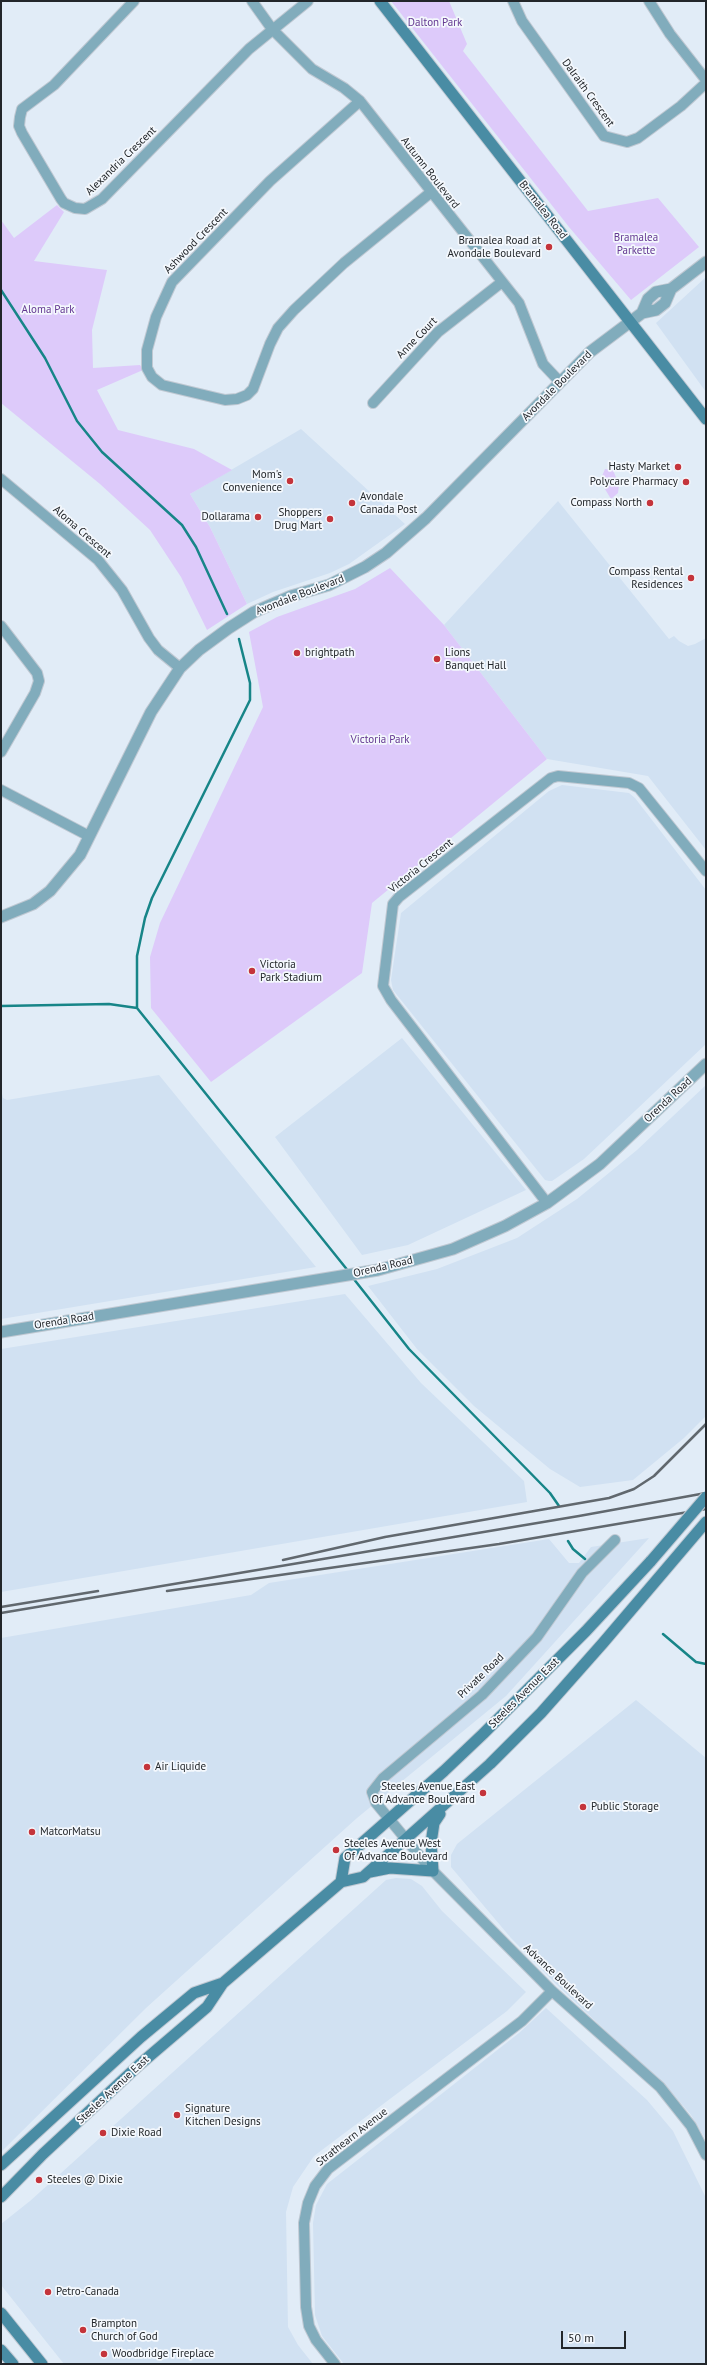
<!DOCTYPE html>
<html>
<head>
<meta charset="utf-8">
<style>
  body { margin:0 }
  #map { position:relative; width:707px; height:2365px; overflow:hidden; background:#e1ecf7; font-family:"PT Sans",sans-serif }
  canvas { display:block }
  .frame { position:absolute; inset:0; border:2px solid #22262a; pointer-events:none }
  .scale { position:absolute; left:561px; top:2331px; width:65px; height:18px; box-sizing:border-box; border:2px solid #22262a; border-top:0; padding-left:5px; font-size:12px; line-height:14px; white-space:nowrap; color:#22262a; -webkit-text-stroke:3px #f4f8fd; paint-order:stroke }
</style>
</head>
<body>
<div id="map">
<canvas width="707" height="2365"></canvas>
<div class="frame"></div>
<div class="scale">50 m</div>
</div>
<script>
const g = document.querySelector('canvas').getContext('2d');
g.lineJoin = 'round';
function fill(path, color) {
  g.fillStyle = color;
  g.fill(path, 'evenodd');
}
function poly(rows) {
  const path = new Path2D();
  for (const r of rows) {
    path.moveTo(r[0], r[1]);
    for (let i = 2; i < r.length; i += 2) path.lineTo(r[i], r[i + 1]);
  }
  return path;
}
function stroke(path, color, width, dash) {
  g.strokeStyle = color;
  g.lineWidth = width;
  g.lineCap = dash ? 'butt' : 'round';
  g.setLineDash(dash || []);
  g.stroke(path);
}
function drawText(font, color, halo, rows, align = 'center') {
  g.font = font + ' "PT Sans",sans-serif';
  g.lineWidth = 3.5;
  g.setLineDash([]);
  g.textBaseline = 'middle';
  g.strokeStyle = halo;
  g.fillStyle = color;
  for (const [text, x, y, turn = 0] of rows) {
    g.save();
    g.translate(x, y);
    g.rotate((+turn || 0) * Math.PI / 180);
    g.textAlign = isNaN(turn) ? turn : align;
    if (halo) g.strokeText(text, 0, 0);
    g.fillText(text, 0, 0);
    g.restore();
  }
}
fill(poly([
  [706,277,706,392,656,323],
  [301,429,405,524,349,564,330,573,273,592,247,604,210,527,190,494],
  [558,501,669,639,674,636,679,641,688,646,695,644,706,638,706,850,648,776,547,759,444,625],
  [562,785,629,793,635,798,706,890,706,1044,584,1159,552,1181,549,1181,545,1180,393,990,391,980,401,913,549,791],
  [402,1038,526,1190,408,1245,362,1255,275,1137],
  [159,1075,316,1267,1,1319,1,1089,3,1098,7,1100],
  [706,1085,706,1416,684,1438,633,1480,580,1487,550,1469,474,1406,417,1349,368,1286,437,1269,517,1238,577,1199,637,1150],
  [345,1294,421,1383,524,1481,527,1502,1,1592,1,1349],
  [649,1538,506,1696,357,1818,146,2008,1,2152,1,1638,251,1595,269,1583,549,1539,569,1563,579,1563,591,1547],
  [636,1700,706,1758,706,2140,691,2115,673,2094,556,1984,511,1938,451,1867,451,1855,457,1844],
  [396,1878,411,1879,422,1886,442,1911,526,1992,507,2011,314,2156,293,2187,286,2212,288,2327,298,2345,313,2364,64,2364,1,2285,1,2224,30,2201,386,1880],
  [546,2008,647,2100,673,2131,706,2198,706,2364,344,2364,322,2336,315,2315,313,2223,316,2205,327,2184,519,2033]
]), '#d1e1f2');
fill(poly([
  [391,1,449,1,467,44,463,51,588,211,658,198,699,247,631,300,569,227],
  [57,205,64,212,34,261,107,270,92,330,93,368,140,365,143,370,97,390,118,430,194,449,232,470,190,494,210,527,247,604,207,630,181,577,150,530,100,484,1,403,1,220,14,238],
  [605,469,613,470,619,485,618,493,611,499,600,481],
  [390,568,444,625,547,759,372,903,362,973,211,1082,151,1008,150,957,160,923,263,707,249,632,277,617,355,589]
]), '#ddcafa');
stroke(poly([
  [1,290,45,358,77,421,102,452,182,525,196,547,227,614],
  [239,639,250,683,250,700,152,898,145,918,137,956,137,1008,349,1272],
  [1,1006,109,1004,137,1008],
  [353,1278,409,1349,550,1493,559,1506],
  [568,1541,573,1549,585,1559],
  [663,1634,696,1662,706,1664]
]), '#178588', 2.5);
const minor = poly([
  [134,1,54,85,22,109,20,117,19,126,22,133,61,199,64,203,75,208,85,209,102,199,249,49,308,1],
  [252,1,272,29,312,69,344,88,360,101,519,303,543,364,560,382],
  [513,1,522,21,604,136,627,142,638,138,681,106,706,83],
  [649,1,670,34,706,80],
  [360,101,270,181,172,282,156,317,147,350,147,368,152,377,162,385,225,400,237,399,247,395,253,389,270,344,278,328,294,310,344,263,430,193],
  [373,403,438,332,502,282],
  [1,479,98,560,122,590,149,638,158,650,180,668],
  [1,626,37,673,39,681,35,693,1,752],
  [1,790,89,836],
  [547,1203,391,1000,383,986,393,904,399,897,551,778,558,776,629,783,639,788,706,871],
  [615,1540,582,1573,537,1637,482,1695,383,1778,372,1792,376,1803,428,1866,552,1991,660,2087,691,2126,706,2155],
  [335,2364,316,2340,309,2326,306,2307,304,2223,308,2203,315,2186,328,2169,522,2021,552,1991]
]);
const tertiary = poly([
  [642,313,648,299,656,292,671,289,706,262],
  [1,917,33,904,50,891,80,855,151,712,180,668,199,650,229,628,254,612,291,596,329,585,365,567,386,553,426,518,590,352,642,313,656,310,665,303,671,289],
  [1,1332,378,1270,453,1249,505,1226,547,1203,600,1164,706,1064]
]);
const secondary = poly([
  [380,1,706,419],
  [370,1872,390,1868,433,1871,431,1843,434,1823,440,1814],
  [341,1882,345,1858,444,1771,483,1734,586,1631,651,1561],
  [1,2165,141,2037,194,1993,223,1983],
  [1,2197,43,2154,139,2065,207,2007,223,1983,341,1882,363,1877,490,1764,541,1713,603,1643,706,1522],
  [1,2313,42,2364],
  [1,2350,13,2364]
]);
stroke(minor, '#bfc8d2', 12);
stroke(tertiary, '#bfc8d2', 13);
stroke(secondary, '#bfc8d2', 13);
stroke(minor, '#81acbc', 10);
stroke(tertiary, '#81acbc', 11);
stroke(secondary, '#498ca4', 11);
stroke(poly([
  [283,1560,385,1537,609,1498,634,1489,654,1476,706,1424],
  [167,1591,499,1544,706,1509],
  [1,1607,98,1591],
  [1,1613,579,1516,706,1493]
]), '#61686e', 2.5);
const secondaryBridge = poly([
  [651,1561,706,1497]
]);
stroke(secondaryBridge, '#bfc8d2', 13, []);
stroke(secondaryBridge, '#498ca4', 11);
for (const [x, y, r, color] of [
  [549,247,4,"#c4343b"],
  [678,467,4,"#c4343b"],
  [290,481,4,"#c4343b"],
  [686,482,4,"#c4343b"],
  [352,503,4,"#c4343b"],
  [650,503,4,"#c4343b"],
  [258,517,4,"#c4343b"],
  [330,519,4,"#c4343b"],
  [691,578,4,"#c4343b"],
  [297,653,4,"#c4343b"],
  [437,659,4,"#c4343b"],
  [252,971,4,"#c4343b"],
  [147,1767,4,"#c4343b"],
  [483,1793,4,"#c4343b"],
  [583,1807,4,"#c4343b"],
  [32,1832,4,"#c4343b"],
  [336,1850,4,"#c4343b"],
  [177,2115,4,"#c4343b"],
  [103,2133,4,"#c4343b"],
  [39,2180,4,"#c4343b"],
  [48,2292,4,"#c4343b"],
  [83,2330,4,"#c4343b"],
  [104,2354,4,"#c4343b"]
]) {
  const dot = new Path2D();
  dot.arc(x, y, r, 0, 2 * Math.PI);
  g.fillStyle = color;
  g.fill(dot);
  stroke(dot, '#f4f8fd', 1.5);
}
drawText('11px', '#633791', '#f4f8fd', [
  ["Dalton Park",435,23],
  ["Bramalea",636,238],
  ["Parkette",636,251],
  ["Aloma Park",48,310],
  ["Victoria Park",380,740]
]);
drawText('11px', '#22262a', '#f4f8fd', [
  ["Dalraith Crescent",588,93,54],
  ["Alexandria Crescent",121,161,-44],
  ["Autumn Boulevard",430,173,52],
  ["Bramalea Road",543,210,52],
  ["Ashwood Crescent",196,241,-46],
  ["Anne Court",417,338,-46],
  ["Avondale Boulevard",557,386,-45],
  ["Aloma Crescent",82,532,41],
  ["Avondale Boulevard",300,595,-21],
  ["Victoria Crescent",421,866,-39],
  ["Orenda Road",668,1100,-43],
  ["Orenda Road",383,1267,-13],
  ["Orenda Road",64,1321,-9],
  ["Private Road",481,1676,-44],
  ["Steeles Avenue East",524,1693,-45],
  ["Advance Boulevard",558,1977,43],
  ["Steeles Avenue East",113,2090,-43],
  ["Strathearn Avenue",352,2137,-38]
]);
drawText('11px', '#22262a', '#f4f8fd', [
  ["Bramalea Road at",541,241,"right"],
  ["Avondale Boulevard",541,254,"right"],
  ["Hasty Market",670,467,"right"],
  ["Mom's",282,475,"right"],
  ["Convenience",282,488,"right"],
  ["Polycare Pharmacy",678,482,"right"],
  ["Avondale",360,497],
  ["Canada Post",360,510],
  ["Compass North",642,503,"right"],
  ["Shoppers",322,513,"right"],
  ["Drug Mart",322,526,"right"],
  ["Dollarama",250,517,"right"],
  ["Compass Rental",683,572,"right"],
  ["Residences",683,585,"right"],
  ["brightpath",305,653],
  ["Lions",445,653],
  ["Banquet Hall",445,666],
  ["Victoria",260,965],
  ["Park Stadium",260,978],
  ["Air Liquide",155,1767],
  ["Steeles Avenue East",475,1787,"right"],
  ["Of Advance Boulevard",475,1800,"right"],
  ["Public Storage",591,1807],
  ["MatcorMatsu",40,1832],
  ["Steeles Avenue West",344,1844],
  ["Of Advance Boulevard",344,1857],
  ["Signature",185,2109],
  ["Kitchen Designs",185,2122],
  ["Dixie Road",111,2133],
  ["Steeles @ Dixie",47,2180],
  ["Petro-Canada",56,2292],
  ["Brampton",91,2324],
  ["Church of God",91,2337],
  ["Woodbridge Fireplace",112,2354]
], 'left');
</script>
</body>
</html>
